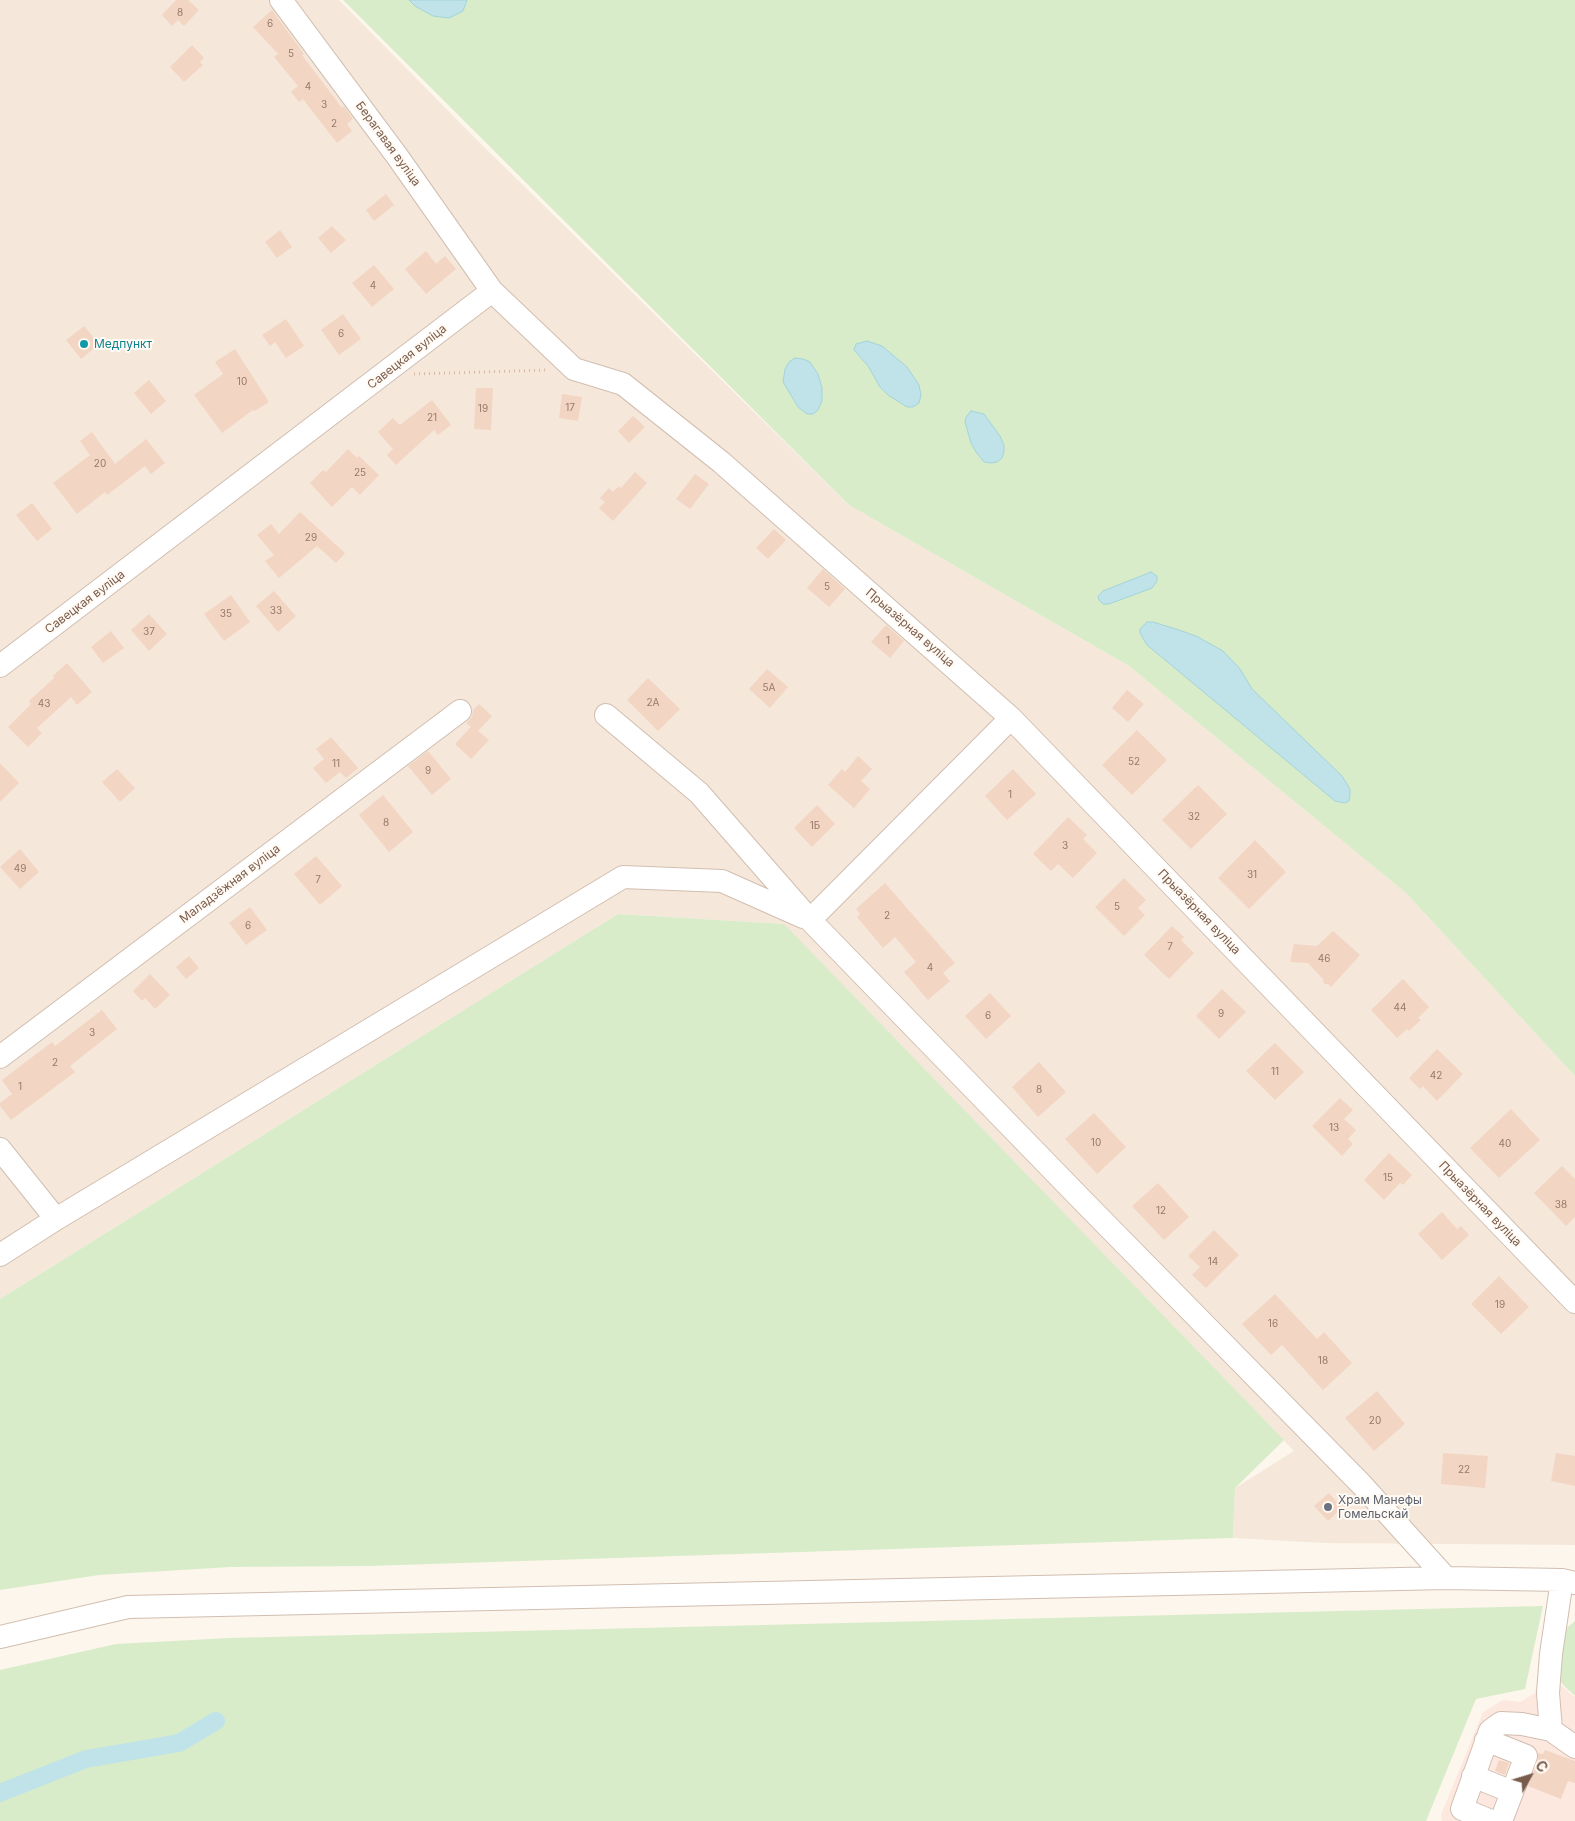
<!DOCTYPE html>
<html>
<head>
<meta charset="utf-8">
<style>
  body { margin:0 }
  #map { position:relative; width:1575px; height:1821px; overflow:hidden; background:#fdf6ec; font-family:Inter,sans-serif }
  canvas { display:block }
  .north { position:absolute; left:1505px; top:1751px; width:50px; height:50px; -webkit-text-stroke:4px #fffaf3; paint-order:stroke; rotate:51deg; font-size:14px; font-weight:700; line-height:20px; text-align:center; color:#7a5c4d }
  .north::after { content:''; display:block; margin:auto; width:18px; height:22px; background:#7a5c4d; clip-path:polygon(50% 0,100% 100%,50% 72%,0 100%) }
</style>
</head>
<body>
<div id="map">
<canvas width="1575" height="1821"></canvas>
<div class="north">С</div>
</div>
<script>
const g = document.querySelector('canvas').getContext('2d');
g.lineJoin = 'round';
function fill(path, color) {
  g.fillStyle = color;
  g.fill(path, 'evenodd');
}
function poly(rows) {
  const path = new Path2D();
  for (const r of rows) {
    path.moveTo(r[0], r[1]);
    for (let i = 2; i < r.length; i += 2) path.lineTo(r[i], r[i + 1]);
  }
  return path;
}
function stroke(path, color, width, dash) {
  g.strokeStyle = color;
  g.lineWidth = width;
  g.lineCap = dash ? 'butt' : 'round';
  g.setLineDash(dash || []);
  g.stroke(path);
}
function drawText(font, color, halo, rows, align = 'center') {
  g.font = font + ' Inter,sans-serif';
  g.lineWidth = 4;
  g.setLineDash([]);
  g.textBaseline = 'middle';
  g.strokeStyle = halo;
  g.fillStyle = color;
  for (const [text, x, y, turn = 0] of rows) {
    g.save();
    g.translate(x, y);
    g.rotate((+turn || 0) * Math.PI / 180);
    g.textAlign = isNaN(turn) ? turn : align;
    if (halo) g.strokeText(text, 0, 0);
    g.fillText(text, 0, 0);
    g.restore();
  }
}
fill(poly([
  [0,0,339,0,477,140,849,505,1129,666,1406,893,1575,1076,1575,1545,1324,1543,1233,1538,1235,1488,1294,1451,783,924,618,914,0,1299]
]), '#f5e8da');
fill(poly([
  [1538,1676,1562,1686,1573,1696,1575,1695,1575,1821,1442,1821,1441,1815,1483,1712,1503,1700,1520,1702,1535,1693]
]), '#fde8e0');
fill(poly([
  [343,0,1575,0,1575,1076,1406,893,1129,666,849,505],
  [618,914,784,924,1284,1440,1235,1488,1233,1538,369,1566,230,1567,99,1575,0,1590,0,1299],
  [1543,1606,1525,1689,1476,1699,1426,1821,0,1821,0,1670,116,1644,229,1638],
  [1575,1621,1575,1695,1574,1695,1563,1685,1559,1678,1561,1640,1568,1627]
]), '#d8ecc9');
const water = poly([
  [409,0,467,0,463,11,449,18,433,16,415,6,409,0],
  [867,341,882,346,907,367,919,385,921,395,919,403,913,407,907,407,888,395,880,387,868,366,854,350,856,344,867,341],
  [795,358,803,359,810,362,818,374,822,388,822,401,818,410,813,414,807,414,798,407,783,382,785,369,789,362,795,358],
  [971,411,984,414,1000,436,1004,445,1004,452,1002,458,997,462,991,463,984,462,976,452,971,443,965,422,966,417,971,411],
  [1151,572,1157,576,1157,581,1152,588,1109,604,1103,604,1099,600,1098,596,1103,591,1151,572],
  [1147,622,1153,622,1179,630,1196,636,1223,651,1240,669,1252,689,1342,776,1350,789,1350,796,1349,801,1345,803,1335,801,1147,645,1140,633,1140,629,1147,622]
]);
fill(water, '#bfe3e8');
stroke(water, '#a5d3da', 1);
stroke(poly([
  [0,1793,86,1759,179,1743,216,1721]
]), '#bfe3e8', 18);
fill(poly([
  [176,0,188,0,199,10,184,26,178,20,172,26,162,15],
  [272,10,304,54,302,55,342,108,344,106,353,119,347,124,352,131,337,143,303,99,299,102,291,92,298,86,274,57,278,54,253,27],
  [192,45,204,58,200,62,203,65,184,82,170,67],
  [386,194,394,205,374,221,366,210],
  [332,226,346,240,331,253,318,238],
  [280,230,292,247,277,258,265,242],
  [426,251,436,264,445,256,456,269,426,294,405,269],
  [374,265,394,289,372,307,352,283],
  [343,314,361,339,339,355,321,330],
  [286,319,304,346,286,358,275,342,270,346,262,335],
  [84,326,99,344,81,359,66,340],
  [235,349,269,402,255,411,253,410,222,433,194,395,223,374,215,362],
  [149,380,166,401,151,414,134,393],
  [476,388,493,388,491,430,474,429],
  [562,394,582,397,578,421,559,418],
  [432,400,451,425,438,435,434,430,396,465,387,455,393,449,378,432,393,418,400,425],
  [633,416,645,427,629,443,618,431],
  [92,432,115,464,146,439,165,463,151,474,145,466,107,495,105,492,77,514,53,483,90,455,80,441],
  [348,449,357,458,359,456,379,475,360,495,352,487,332,507,310,483,323,470,326,472],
  [635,472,647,483,613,521,599,508,605,502,600,498,609,488,613,492,619,486,621,488],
  [695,474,709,484,690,509,676,499],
  [32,503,52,529,37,541,16,515],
  [300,512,345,553,336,563,317,546,279,578,265,561,274,555,257,535,271,524,279,534],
  [774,529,786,540,768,559,756,548],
  [823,569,845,589,829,607,807,588],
  [274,591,296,616,278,632,256,606],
  [231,595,250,622,224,641,204,614],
  [149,614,167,634,149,651,131,630],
  [886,625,904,641,890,658,871,642],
  [111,631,124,648,103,663,91,647],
  [67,663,92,692,77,705,71,697,37,728,42,733,28,747,8,727,31,704,29,701,54,678,53,676],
  [767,669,788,687,770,708,749,689],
  [648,678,680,709,658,731,627,700],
  [1127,690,1144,704,1128,722,1112,708],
  [479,704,492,716,478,731,489,740,471,759,455,744,471,727,466,723,472,717,473,710],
  [1137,730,1167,760,1132,795,1102,765],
  [331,737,358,768,346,778,340,772,326,783,313,768,324,759,316,749],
  [428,751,451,779,432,795,408,766],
  [858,756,872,769,861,781,870,789,854,808,828,785,842,769,845,772],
  [0,763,19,783,0,802],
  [117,769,135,788,120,802,102,782],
  [1013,769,1036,794,1007,820,985,796],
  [1198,785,1227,814,1191,849,1162,820],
  [383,795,413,832,389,852,359,815],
  [817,805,835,824,812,847,794,828],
  [1068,817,1087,835,1083,839,1097,853,1073,878,1058,864,1051,871,1033,854],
  [1255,840,1286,872,1249,909,1218,878],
  [20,849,39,872,20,889,0,867],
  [316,856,342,886,320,905,294,874],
  [1124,878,1146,900,1138,908,1145,915,1124,936,1095,907],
  [885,883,955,963,943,973,950,981,928,1000,904,972,916,962,895,937,883,948,857,917,860,914,856,909],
  [250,907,267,930,246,945,229,923],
  [1172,926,1184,937,1181,940,1194,953,1169,979,1144,955],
  [1333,931,1360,955,1331,987,1328,984,1324,984,1323,979,1308,963,1290,962,1294,944,1317,946],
  [189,956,199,968,186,979,176,967],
  [150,974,170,995,155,1009,145,998,142,1001,133,991],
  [1403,979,1429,1007,1418,1018,1421,1020,1409,1031,1407,1029,1397,1038,1371,1010],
  [1222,989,1246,1012,1219,1039,1196,1016],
  [990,993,1011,1016,986,1039,965,1016],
  [102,1010,117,1029,70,1066,75,1072,11,1120,0,1106,0,1103,12,1094,2,1080,52,1042,55,1046],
  [1275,1043,1304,1072,1275,1100,1246,1071],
  [1437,1049,1463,1074,1437,1101,1423,1086,1420,1089,1409,1078],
  [1039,1062,1066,1092,1038,1117,1012,1087],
  [1340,1098,1353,1110,1344,1119,1356,1130,1348,1139,1353,1144,1342,1156,1312,1126],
  [1511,1109,1540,1140,1499,1178,1470,1148],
  [1094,1113,1126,1147,1097,1174,1065,1139],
  [1389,1153,1412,1175,1403,1185,1400,1183,1384,1200,1364,1180],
  [1562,1166,1575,1179,1575,1217,1566,1226,1534,1193],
  [1158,1183,1189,1217,1164,1240,1132,1206],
  [1442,1212,1457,1229,1461,1226,1469,1235,1442,1260,1418,1234],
  [1214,1230,1239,1255,1206,1288,1192,1275,1200,1267,1188,1256],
  [1499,1276,1529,1307,1501,1334,1471,1304],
  [1275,1294,1317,1339,1324,1332,1352,1363,1323,1390,1282,1345,1271,1355,1242,1324],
  [1377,1391,1405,1424,1374,1451,1345,1418],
  [1443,1453,1488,1456,1485,1488,1441,1484],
  [1556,1453,1575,1456,1575,1486,1551,1481],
  [1329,1493,1342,1508,1328,1521,1314,1506],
  [1545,1750,1575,1761,1575,1783,1568,1781,1561,1799,1528,1786,1538,1761,1538,1753,1543,1754],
  [1499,1760,1509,1763,1505,1775,1495,1771]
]), '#f3d5c3');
const minor = poly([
  [281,0,397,156,492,291,574,369,623,384,721,462,1011,718,1575,1302],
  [0,666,492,291],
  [606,715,699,793,810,920,1082,1200,1362,1485,1446,1578],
  [810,920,1011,718],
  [0,1057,460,711],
  [0,1149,56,1219],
  [0,1255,56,1219,623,877,722,881,803,917],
  [0,1637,128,1607,1446,1578,1562,1580,1575,1583],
  [1551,1730,1548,1693,1551,1654,1562,1580],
  [1486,1740,1526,1756,1501,1821],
  [1473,1776,1512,1792],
  [1491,1821,1462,1809,1490,1731,1501,1723,1522,1724,1551,1730,1575,1747]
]);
stroke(minor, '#d1beb0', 24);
stroke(poly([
  [414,374,548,370]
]), '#d9b8a5', 3, [1, 4]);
stroke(minor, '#fff', 22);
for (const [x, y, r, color] of [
  [84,344,5,"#0f9aa8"],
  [1328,1507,5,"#6b7280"]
]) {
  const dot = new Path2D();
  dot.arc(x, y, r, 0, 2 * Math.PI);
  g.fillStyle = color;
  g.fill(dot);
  stroke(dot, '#fffaf3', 2);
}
drawText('10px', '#987a6a', null, [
  ["8",180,13],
  ["6",270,24],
  ["5",291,54],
  ["4",308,87],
  ["3",324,105],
  ["2",334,124],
  ["4",373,286],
  ["6",341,334],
  ["10",242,382],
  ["17",570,408],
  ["19",483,409],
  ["21",432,418],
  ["20",100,464],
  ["25",360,473],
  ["29",311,538],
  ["5",827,587],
  ["33",276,611],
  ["35",226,614],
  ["37",149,632],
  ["1",888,641],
  ["5А",769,688],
  ["2А",653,703],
  ["43",44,704],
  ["52",1134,762],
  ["11",336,764],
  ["9",428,771],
  ["1",1010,795],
  ["32",1194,817],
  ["8",386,823],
  ["1Б",815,826],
  ["3",1065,846],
  ["49",20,869],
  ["31",1252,875],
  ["7",318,880],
  ["5",1117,907],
  ["2",887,916],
  ["6",248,926],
  ["7",1170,947],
  ["46",1324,959],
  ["4",930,968],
  ["44",1400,1008],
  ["9",1221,1014],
  ["6",988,1016],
  ["3",92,1033],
  ["2",55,1063],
  ["11",1275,1072],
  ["42",1436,1076],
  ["1",20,1087],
  ["8",1039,1090],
  ["13",1334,1128],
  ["10",1096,1143],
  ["40",1505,1144],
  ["15",1388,1178],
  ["38",1561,1205],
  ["12",1161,1211],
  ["14",1213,1262],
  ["19",1500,1305],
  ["16",1273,1324],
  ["18",1323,1361],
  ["20",1375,1421],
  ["22",1464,1470]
]);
drawText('12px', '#7a5c4d', '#fffaf3', [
  ["Берагавая вуліца",388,144,54],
  ["Савецкая вуліца",407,357,-38],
  ["Савецкая вуліца",85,602,-37],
  ["Прыазёрная вуліца",910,628,41],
  ["Маладзёжная вуліца",230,884,-37],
  ["Прыазёрная вуліца",1199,912,46],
  ["Прыазёрная вуліца",1480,1204,46]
]);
drawText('12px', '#0d838f', '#fffaf3', [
  ["Медпункт",94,344]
], 'left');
drawText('12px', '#5b616d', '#fffaf3', [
  ["Храм Манефы",1338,1500],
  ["Гомельскай",1338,1514]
], 'left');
</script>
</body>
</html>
